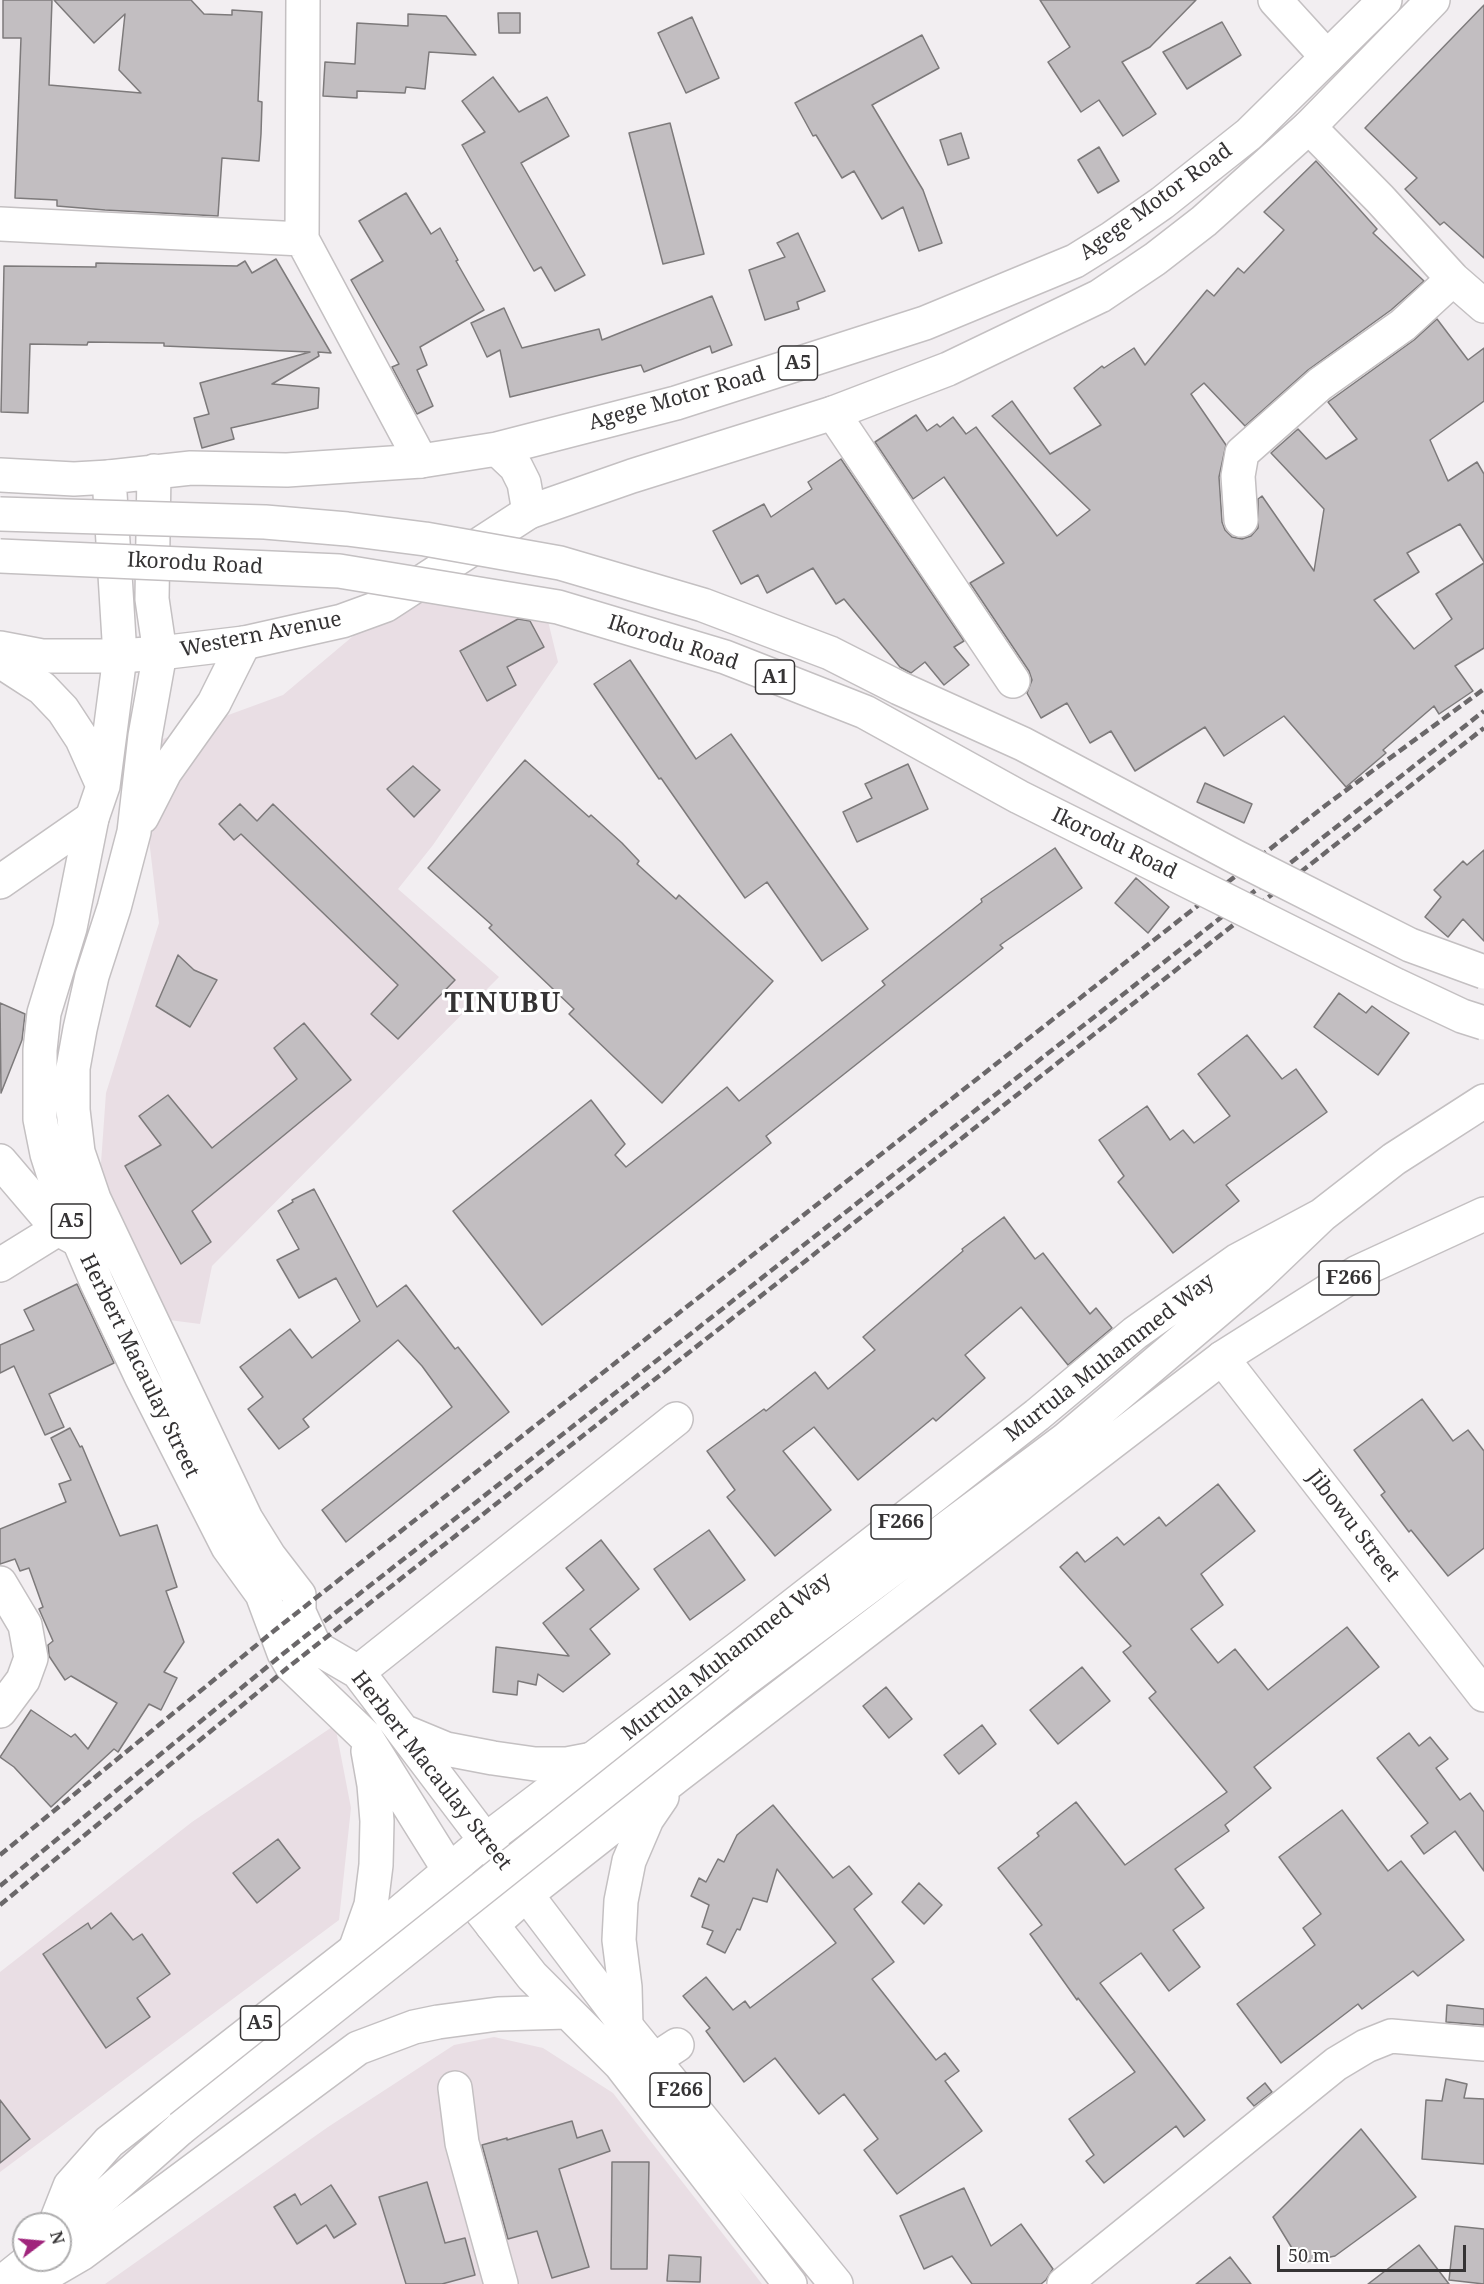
<!DOCTYPE html>
<html>
<head>
<meta charset="utf-8">
<style>
  body { margin:0 }
  #map { position:relative; width:1484px; height:2284px; overflow:hidden; background:#f2eef1; font-family:"Noto Serif",serif }
  canvas { display:block }
  .north { position:absolute; left:12px; top:2212px; width:60px; height:60px; box-sizing:border-box; background:#fff; border:2px solid #aeadae; border-radius:50%; rotate:74deg; font-size:16px; font-weight:700; line-height:24px; text-align:center; color:#353334 }
  .north::after { content:''; display:block; margin:auto; width:21px; height:27px; background:#a0257c; clip-path:polygon(50% 0,100% 100%,50% 72%,0 100%) }
  .scale { position:absolute; left:1277px; top:2245px; width:189px; height:27px; box-sizing:border-box; border:3px solid #353334; border-top:0; padding-left:8px; font-size:18px; line-height:21px; white-space:nowrap; color:#353334; -webkit-text-stroke:4px #fff; paint-order:stroke }
</style>
</head>
<body>
<div id="map">
<canvas width="1484" height="2284"></canvas>
<div class="north">N</div>
<div class="scale">50 m</div>
</div>
<script>
const g = document.querySelector('canvas').getContext('2d');
g.lineJoin = 'round';
function fill(path, color) {
  g.fillStyle = color;
  g.fill(path, 'evenodd');
}
function poly(rows) {
  const path = new Path2D();
  for (const r of rows) {
    path.moveTo(r[0], r[1]);
    for (let i = 2; i < r.length; i += 2) path.lineTo(r[i], r[i + 1]);
  }
  return path;
}
function stroke(path, color, width, dash) {
  g.strokeStyle = color;
  g.lineWidth = width;
  g.lineCap = dash ? 'butt' : 'round';
  g.setLineDash(dash || []);
  g.stroke(path);
}
function drawText(font, color, halo, rows, align = 'center') {
  g.font = font + ' "Noto Serif",serif';
  g.lineWidth = 6;
  g.setLineDash([]);
  g.textBaseline = 'middle';
  g.strokeStyle = halo;
  g.fillStyle = color;
  for (const [text, x, y, turn = 0] of rows) {
    g.save();
    g.translate(x, y);
    g.rotate((+turn || 0) * Math.PI / 180);
    g.textAlign = isNaN(turn) ? turn : align;
    if (halo) g.strokeText(text, 0, 0);
    g.fillText(text, 0, 0);
    g.restore();
  }
}
fill(poly([
  [409,589,547,617,558,662,433,845,398,889,499,977,212,1266,200,1324,169,1320,98,1205,106,1093,159,923,138,748,283,695],
  [335,1725,351,1808,339,1920,0,2172,0,1972,192,1822],
  [494,2037,543,2048,613,2093,762,2284,105,2284,328,2127,454,2045]
]), '#e9dee4');
const building = poly([
  [3,0,52,0,49,85,141,93,119,70,125,14,94,43,54,0,191,0,204,14,232,15,232,10,262,12,258,101,262,102,261,134,259,161,222,158,218,216,105,210,57,206,57,200,15,198,21,38,3,38,3,0],
  [1040,0,1196,0,1150,47,1122,62,1156,114,1123,136,1099,100,1081,112,1048,62,1070,47,1040,0],
  [1484,5,1484,258,1444,222,1440,225,1405,189,1417,178,1365,128,1484,5],
  [498,13,520,13,520,33,499,33,498,13],
  [408,14,446,16,476,55,429,52,425,89,406,87,405,93,357,91,357,98,323,96,325,62,355,64,357,23,408,26,408,14],
  [692,17,719,78,686,93,658,33,692,17],
  [1222,22,1241,55,1187,89,1163,52,1222,22],
  [922,35,939,68,872,105,923,190,942,243,919,251,903,207,882,219,854,171,842,178,816,135,813,136,795,103,922,35],
  [493,77,519,112,547,97,569,136,521,163,585,275,555,291,541,267,534,271,462,145,485,132,462,101,493,77],
  [670,123,704,254,663,264,629,133,670,123],
  [961,133,969,158,948,165,940,140,961,133],
  [1099,147,1119,181,1098,193,1078,160,1099,147],
  [1316,161,1377,229,1373,233,1424,281,1391,310,1308,370,1245,426,1204,383,1191,394,1226,445,1219,477,1222,522,1225,530,1232,537,1242,539,1251,536,1258,528,1258,499,1262,496,1314,571,1324,509,1271,453,1298,429,1326,459,1357,439,1328,402,1414,340,1437,319,1468,360,1484,348,1484,401,1430,440,1448,481,1477,462,1484,474,1484,562,1460,524,1407,553,1419,572,1374,600,1414,649,1452,619,1436,594,1484,563,1484,648,1455,666,1473,691,1439,714,1434,706,1383,750,1386,753,1346,787,1284,716,1224,756,1205,727,1135,771,1111,731,1090,743,1067,703,1041,718,1027,693,1032,680,1029,671,970,583,1004,563,944,477,913,499,875,442,916,415,927,431,937,424,940,427,953,417,966,434,976,427,1057,536,1090,510,992,416,1012,401,1050,454,1101,425,1074,388,1102,366,1104,368,1134,348,1145,365,1207,290,1214,296,1238,268,1244,273,1284,230,1264,212,1316,161],
  [406,193,431,234,440,228,458,260,456,261,484,310,420,347,427,365,417,370,433,406,417,414,392,367,399,364,351,280,383,261,359,221,406,193],
  [798,233,825,291,797,302,799,309,765,320,749,270,785,257,777,243,798,233],
  [276,259,331,353,318,352,319,356,272,384,319,388,318,408,231,428,234,439,202,448,194,418,209,414,200,383,310,352,164,346,164,343,88,342,87,345,30,344,28,413,1,412,4,266,96,267,96,263,237,266,245,261,252,273,276,259],
  [712,296,732,345,712,353,710,346,644,372,641,365,510,397,500,350,487,357,471,323,504,308,522,348,599,329,602,340,712,296],
  [841,459,964,641,954,647,969,665,944,685,925,662,911,673,900,667,844,599,836,604,813,568,767,593,758,575,741,584,713,531,764,504,771,517,812,489,808,482,841,459],
  [518,619,530,621,544,647,507,667,516,685,487,701,460,651,518,619],
  [630,660,696,759,731,734,868,929,822,961,767,882,745,898,661,778,659,779,594,684,630,660],
  [525,760,589,817,591,815,622,843,639,861,637,864,676,899,679,895,773,981,662,1103,569,1014,574,1009,489,928,492,925,428,868,525,760],
  [908,764,928,809,857,842,843,812,872,798,865,784,908,764],
  [413,766,440,790,414,817,387,789,413,766],
  [1205,783,1252,804,1244,823,1197,802,1205,783],
  [240,804,257,821,273,804,455,980,398,1039,371,1014,398,985,241,834,234,840,219,824,240,804],
  [1055,848,1082,888,1000,945,1003,948,766,1136,771,1143,542,1325,453,1211,591,1100,625,1144,615,1155,626,1167,727,1087,739,1101,885,985,882,981,982,902,981,899,1055,848],
  [1484,850,1484,941,1463,919,1448,937,1425,917,1441,897,1434,890,1463,861,1467,865,1484,850],
  [1136,878,1169,907,1148,933,1115,903,1136,878],
  [178,955,194,970,217,980,190,1027,156,1006,178,955],
  [1339,993,1366,1013,1372,1006,1409,1033,1378,1075,1314,1027,1339,993],
  [0,1003,25,1014,22,1040,1,1093,0,1003],
  [304,1023,351,1080,192,1211,211,1242,181,1264,125,1166,161,1145,139,1116,168,1095,212,1148,297,1079,274,1048,304,1023],
  [1247,1035,1282,1079,1296,1069,1327,1112,1226,1185,1239,1201,1173,1253,1118,1182,1124,1176,1099,1140,1147,1106,1170,1140,1183,1130,1194,1143,1230,1116,1198,1074,1247,1035],
  [314,1189,377,1307,406,1285,455,1349,458,1347,509,1412,346,1542,322,1510,452,1407,422,1366,398,1340,303,1419,309,1427,279,1449,248,1409,263,1397,240,1367,290,1329,312,1358,360,1321,336,1278,299,1298,277,1260,299,1249,278,1211,293,1202,292,1200,314,1189],
  [1004,1217,1035,1259,1043,1253,1090,1314,1096,1308,1112,1328,1068,1365,1021,1307,965,1355,985,1378,936,1421,933,1418,858,1480,814,1427,783,1451,831,1510,775,1556,727,1497,735,1490,707,1451,764,1409,766,1411,815,1372,828,1389,875,1350,863,1337,963,1251,962,1249,1004,1217],
  [77,1284,114,1363,49,1394,64,1427,45,1435,14,1366,0,1373,0,1345,34,1330,24,1310,77,1284],
  [1422,1399,1453,1441,1468,1430,1484,1451,1484,1548,1448,1576,1411,1530,1409,1532,1381,1495,1385,1492,1354,1450,1422,1399],
  [70,1428,80,1447,82,1446,120,1536,157,1525,177,1587,166,1591,184,1642,164,1672,177,1678,161,1710,149,1704,118,1752,114,1749,51,1807,14,1767,0,1757,31,1710,71,1737,75,1734,88,1749,117,1703,71,1676,65,1680,49,1656,48,1645,53,1641,39,1609,43,1607,29,1568,20,1571,15,1559,0,1564,0,1529,66,1502,59,1484,71,1480,51,1438,70,1428],
  [1218,1484,1255,1531,1201,1574,1223,1605,1191,1629,1218,1663,1235,1649,1268,1690,1347,1627,1379,1667,1254,1767,1271,1788,1225,1825,1229,1831,1175,1869,1204,1908,1173,1930,1200,1967,1169,1991,1141,1953,1100,1983,1205,2120,1184,2137,1176,2126,1104,2183,1086,2161,1094,2155,1069,2119,1135,2072,1078,1998,1077,2000,1030,1934,1042,1925,998,1868,1039,1836,1037,1833,1076,1802,1125,1865,1227,1792,1149,1698,1156,1692,1123,1652,1131,1646,1060,1567,1077,1552,1085,1562,1117,1537,1124,1545,1159,1517,1166,1526,1218,1484],
  [709,1530,745,1580,690,1620,654,1569,709,1530],
  [601,1540,639,1589,590,1629,610,1654,563,1692,538,1674,536,1685,518,1681,517,1695,493,1692,496,1647,569,1656,543,1623,584,1590,566,1568,601,1540],
  [1082,1667,1110,1701,1058,1744,1030,1710,1082,1667],
  [886,1687,912,1719,889,1738,863,1706,886,1687],
  [982,1725,996,1744,959,1774,944,1755,982,1725],
  [1409,1733,1419,1746,1430,1737,1448,1759,1436,1768,1460,1800,1470,1793,1484,1812,1484,1871,1455,1831,1424,1854,1411,1836,1428,1823,1377,1758,1409,1733],
  [773,1805,833,1878,849,1866,872,1894,854,1909,894,1962,872,1979,936,2060,945,2053,959,2071,945,2081,982,2131,897,2194,864,2150,878,2139,844,2094,819,2114,775,2058,744,2082,706,2031,710,2028,683,1996,706,1977,733,2010,745,2001,750,2008,836,1943,777,1869,767,1902,753,1898,740,1930,737,1929,725,1953,707,1944,713,1931,702,1927,709,1905,691,1896,699,1878,706,1882,718,1859,724,1862,737,1835,773,1805],
  [1342,1810,1388,1871,1401,1861,1464,1940,1418,1976,1413,1971,1362,2009,1358,2004,1281,2063,1237,2004,1315,1945,1303,1928,1321,1914,1279,1857,1342,1810],
  [278,1839,300,1868,257,1903,233,1873,278,1839],
  [919,1883,942,1905,924,1924,902,1902,919,1883],
  [111,1913,133,1940,142,1934,170,1974,137,1998,150,2017,106,2048,43,1954,88,1923,91,1929,111,1913],
  [1447,2005,1484,2009,1484,2025,1446,2022,1447,2005],
  [1446,2079,1467,2084,1464,2098,1484,2099,1484,2164,1422,2159,1426,2100,1442,2101,1446,2079],
  [1265,2083,1272,2092,1254,2106,1247,2098,1265,2083],
  [0,2100,30,2139,0,2163,0,2100],
  [572,2121,577,2138,602,2130,610,2151,559,2169,589,2267,552,2278,537,2231,508,2239,482,2145,507,2138,507,2140,572,2121],
  [1361,2129,1416,2197,1335,2256,1301,2263,1273,2217,1361,2129],
  [612,2162,649,2162,647,2269,611,2269,612,2162],
  [427,2182,445,2243,465,2238,475,2275,442,2284,406,2284,379,2197,427,2182],
  [331,2185,356,2224,334,2238,326,2225,297,2244,274,2207,295,2194,301,2205,331,2185],
  [964,2188,991,2246,1021,2224,1053,2269,1046,2280,1041,2284,972,2284,952,2256,924,2269,900,2216,964,2188],
  [1455,2226,1484,2229,1484,2284,1449,2280,1455,2226],
  [1419,2245,1449,2284,1368,2284,1419,2245],
  [669,2255,701,2257,700,2282,667,2281,669,2255],
  [1230,2257,1251,2284,1196,2284,1230,2257]
]);
fill(building, '#c2bec1');
stroke(building, '#7d7a7b', 1.5);
const minor = poly([
  [303,0,302,239,421,461],
  [1275,0,1327,57],
  [1309,127,1380,199,1453,279,1484,306],
  [0,224,302,239],
  [833,413,1013,681],
  [1241,520,1238,476,1242,453,1320,384,1403,325,1453,279],
  [0,882,92,818],
  [0,1161,58,1229],
  [0,1265,58,1229,80,1241],
  [1222,1358,1484,1695],
  [0,1583,25,1625,31,1658,23,1680,0,1711],
  [358,1672,676,1419],
  [654,2060,677,2045],
  [455,2088,462,2143,501,2284],
  [1064,2284,1336,2064,1366,2046,1391,2036,1484,2044]
]);
const major = poly([
  [0,475,74,479,109,477],
  [0,648,42,656,120,656,160,653,244,643,342,621,386,605,529,512],
  [740,1683,1065,1440,1257,1277,1322,1215,1394,1159,1484,1101],
  [492,1925,527,1894,677,1776,1222,1358,1358,1272,1484,1214],
  [626,2026,625,1987,619,1940,621,1901,629,1861,647,1819,662,1797],
  [55,2224,70,2186,109,2142,355,1950,487,1839,744,1644,1037,1415,1135,1333,1238,1260,1322,1215],
  [60,2235,181,2128],
  [0,2284,30,2260]
]);
const highway = poly([
  [497,449,516,467,524,483,529,512,632,476,833,413,948,369,1100,296,1155,259,1204,221,1309,127,1433,0],
  [154,471,152,599,160,653,145,736,134,832,114,908,92,976,80,1029,73,1068,73,1110,78,1152,94,1199,246,1519,269,1556,299,1595,299,1612,315,1647,358,1672,626,2026,836,2284],
  [0,661,42,688,63,710,82,739,103,786],
  [142,817,165,772,214,703,244,643],
  [405,1732,446,1749,493,1758,535,1764,567,1764,593,1759],
  [355,1950,371,1905,376,1865,377,1821,374,1785,368,1751],
  [17,2284,50,2272,81,2254,358,2048,414,2027,438,2022,498,2014,567,2012],
  [790,2284,620,2064,532,1976,449,1870,366,1737,291,1665,284,1653,262,1594,228,1547,141,1376,97,1283,62,1201,47,1154,40,1119,40,1050,44,1013,70,928,92,818,103,786,120,656,109,477,191,468,287,470,421,461,497,449,676,403,925,323,1075,261,1112,238,1162,203,1249,134,1385,0]
]);
stroke(minor, '#c4c0c2', 36);
stroke(major, '#c4c0c2', 36);
stroke(highway, '#c4c0c2', 36);
stroke(minor, '#fff', 33);
stroke(major, '#fff', 33);
stroke(highway, '#fff', 33);
stroke(poly([
  [0,1855,275,1630,1326,805,1484,689],
  [0,1886,284,1653,1484,711],
  [0,1905,291,1665,1484,728]
]), '#6b686a', 4.5, [9, 4.5]);
const majorBridge = poly([
  [181,2128,740,1683]
]);
const highwayBridge = poly([
  [0,514,265,522,347,529,425,539,560,563,703,605,830,653,899,688,1023,744,1236,857,1410,945,1484,972],
  [0,556,339,571,558,607,725,657,865,712,1019,797,1396,985,1462,1016,1484,1023]
]);
stroke(majorBridge, '#c4c0c2', 36, []);
stroke(highwayBridge, '#c4c0c2', 36, []);
stroke(majorBridge, '#fff', 33);
stroke(highwayBridge, '#fff', 33);
for (const [x, y, w] of [
  [798,363,39],
  [775,677,39],
  [71,1221,39],
  [1349,1278,60],
  [901,1522,60],
  [260,2023,39],
  [680,2090,60]
]) {
  const box = new Path2D();
  box.roundRect(x - w / 2, y - 17, w, 34, 4.5);
  g.fillStyle = '#fff';
  g.fill(box);
  stroke(box, '#353334', 1.5);
}
drawText('bold 20px', '#353334', null, [
  ["A5",798,363],
  ["A1",775,677],
  ["A5",71,1221],
  ["F266",1349,1278],
  ["F266",901,1522],
  ["A5",260,2023],
  ["F266",680,2090]
]);
drawText('21px', '#353334', '#fff', [
  ["Agege Motor Road",1156,202,-36],
  ["Agege Motor Road",677,399,-16],
  ["Ikorodu Road",195,564,3],
  ["Western Avenue",261,635,-11],
  ["Ikorodu Road",673,643,18],
  ["Ikorodu Road",1114,844,26],
  ["Murtula Muhammed Way",1110,1358,-38],
  ["Herbert Macaulay Street",139,1366,64],
  ["Jibowu Street",1353,1526,52],
  ["Murtula Muhammed Way",727,1657,-38],
  ["Herbert Macaulay Street",431,1771,52]
]);
g.letterSpacing = '1.5px';
drawText('bold 27px', '#353334', '#fff', [
  ["TINUBU",503,1004]
]);
g.letterSpacing = '0px';
</script>
</body>
</html>
